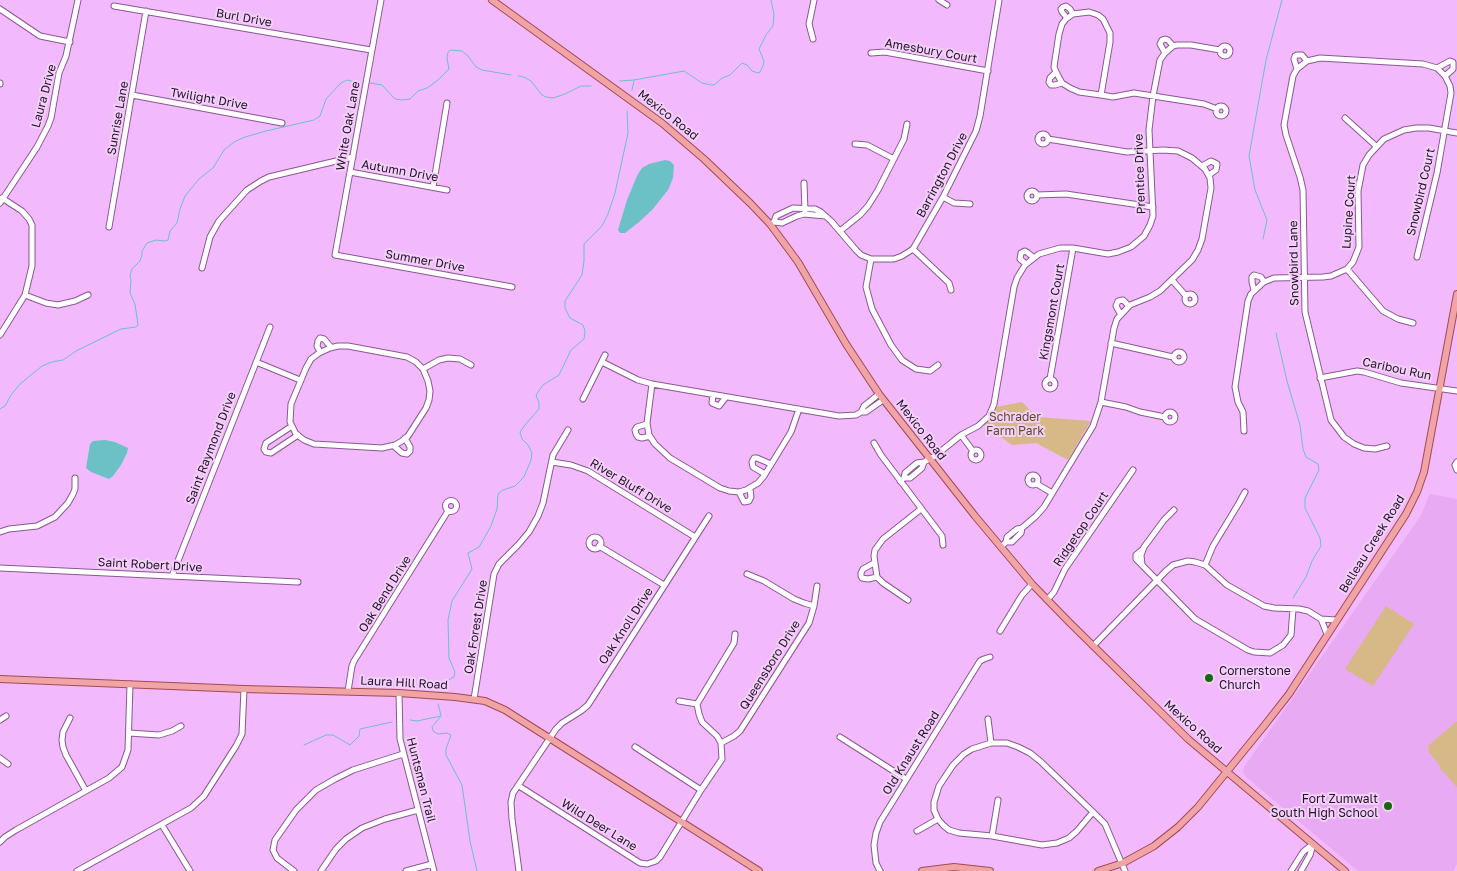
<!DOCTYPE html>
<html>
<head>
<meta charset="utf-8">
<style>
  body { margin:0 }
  canvas { display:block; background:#f2b9fc }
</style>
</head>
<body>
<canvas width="1457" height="871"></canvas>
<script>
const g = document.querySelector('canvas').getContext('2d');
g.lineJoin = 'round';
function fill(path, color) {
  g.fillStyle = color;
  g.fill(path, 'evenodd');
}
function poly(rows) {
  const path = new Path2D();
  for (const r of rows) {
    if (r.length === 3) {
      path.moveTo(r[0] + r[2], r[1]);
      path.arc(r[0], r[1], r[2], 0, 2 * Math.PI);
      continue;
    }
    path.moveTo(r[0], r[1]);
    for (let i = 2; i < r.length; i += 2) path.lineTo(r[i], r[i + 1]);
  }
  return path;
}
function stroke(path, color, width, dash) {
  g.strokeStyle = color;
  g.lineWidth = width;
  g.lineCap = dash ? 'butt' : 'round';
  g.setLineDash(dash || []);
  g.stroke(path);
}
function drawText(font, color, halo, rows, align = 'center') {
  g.font = font + ' "Golos Text",sans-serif';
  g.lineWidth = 4;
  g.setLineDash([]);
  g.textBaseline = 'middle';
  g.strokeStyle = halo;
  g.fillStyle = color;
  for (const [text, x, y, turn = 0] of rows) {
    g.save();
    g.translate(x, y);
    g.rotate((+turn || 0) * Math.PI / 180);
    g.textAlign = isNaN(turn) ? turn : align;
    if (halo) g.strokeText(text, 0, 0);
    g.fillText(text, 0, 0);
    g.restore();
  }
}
fill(poly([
  [1430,494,1457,499,1457,864,1453,871,1358,871,1245,776,1243,772,1244,767,1420,517]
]), '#e8aaf3');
fill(poly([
  [1022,402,1037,417,1091,421,1068,460,1036,443,1012,445,984,425,995,407],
  [1386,606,1414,624,1373,686,1345,669],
  [1457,721,1457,787,1440,768,1440,766,1428,751,1428,746]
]), '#d6b986');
fill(poly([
  [665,160,670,161,674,165,673,178,668,190,652,210,639,222,625,233,620,233,618,230,627,200,637,176,642,168,649,164],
  [105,440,115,442,128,448,127,453,121,465,113,476,109,479,91,472,86,468,90,444,93,441]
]), '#6cc1c6');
stroke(poly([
  [518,76,524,77,531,81,542,95,546,97,553,98,565,94,581,86,591,86],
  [620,81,634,80,684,71,702,83,711,85,714,85,722,78,730,75,742,63,747,65,752,71,758,73,760,72,763,66,764,61,759,49,766,35,773,26,774,14,771,0],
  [370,83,382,85,395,99,402,100,410,99,418,91,427,88,438,80,449,69,447,58,448,52,451,50,462,51,468,56,476,67,482,70,511,75],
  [632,90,634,81],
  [1263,239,1267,220,1255,190,1249,156,1266,60,1282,0],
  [1276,333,1287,381,1300,425,1303,449,1306,457,1318,464,1319,470,1305,498,1305,508,1320,538,1321,546,1312,561,1306,577,1293,598],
  [0,409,5,406,11,395,20,384,42,366,52,362,63,360,76,351,121,329,136,327,138,325,135,304,130,293,131,280,130,275,132,269,140,261,142,255,142,251,147,243,156,240,164,241,168,240,170,231,177,223,180,209,185,196,199,179,213,168,224,150,234,142,245,137,266,131,314,120,320,116,326,99,341,83,347,80,359,83],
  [438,685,454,677,455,672,449,658,448,620,452,601,472,569,468,553,479,547,491,526,497,509,498,494,503,490,515,486,524,477,531,460,532,453,528,445,522,439,520,432,525,425,539,409,539,403,536,395,543,385,559,375,571,350,584,339,585,331,583,325,570,318,565,308,565,301,582,275,584,261,584,244,602,226,608,214,615,193,628,133,627,111],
  [438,704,441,715],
  [441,716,432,727,433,731,438,734,447,733,451,735,446,749,446,755,462,785,470,841,477,871],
  [410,720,417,721,441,716],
  [304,745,326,735,333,735,350,745,359,736,360,729,392,722]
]), '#6cc1c6', 1);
const minor = poly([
  [381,0,335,255,512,287],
  [939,0,947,5],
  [114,6,371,50],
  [0,9,40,36,70,42],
  [1067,18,1062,12,1061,9,1063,7,1066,6,1070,9,1073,14],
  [813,39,809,24,814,0],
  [1225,51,5],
  [871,53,885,52,988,71],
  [1165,53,1160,44,1162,40,1165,39,1168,40,1173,46],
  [1437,68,1450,61,1453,62,1453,69,1445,76],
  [1297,69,1294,59,1295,56,1297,55,1302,55,1307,61],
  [1056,72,1050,78,1049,82,1051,85,1055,85,1062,83],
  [0,83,0,84],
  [132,95,282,123],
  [1101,95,1110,42,1110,33,1103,19,1098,15,1089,12,1073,14,1066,19,1062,24,1059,34,1055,60,1054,67,1056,72,1062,83,1070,88,1079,92,1101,95,1113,97,1134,93,1204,104,1217,109],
  [1221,111,5],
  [1345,118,1376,146],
  [1043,139,5],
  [855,144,867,145,894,159],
  [1202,166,1211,161,1217,164,1216,170,1209,175],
  [350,172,447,190],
  [804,183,805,211],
  [433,187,447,103],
  [1032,196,5],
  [1037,195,1066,194,1153,207],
  [943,197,954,203,970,204],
  [0,203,37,147,48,126,51,118,59,73,66,56,78,0],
  [774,222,782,223,797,216,804,214,825,216],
  [770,224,774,222,776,216,793,208,815,209,821,212,831,221,856,250,861,255,871,259,894,259,902,256,913,249,943,197,976,131,980,116,999,0],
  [109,227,146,11],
  [840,231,860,215,868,206,878,190,904,139,907,124],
  [913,249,949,283,951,290],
  [871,259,866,287,872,309,891,345,902,360,916,369,930,371,938,365],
  [1026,264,1020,259,1021,253,1025,251,1028,253,1033,257],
  [202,268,210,237,219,221,247,190,261,181,269,177,353,157],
  [1347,269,1383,311,1398,319,1413,323],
  [1172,280,1186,296],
  [1254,290,1252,282,1252,277,1254,275,1261,277,1264,282],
  [1190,299,5],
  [25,295,46,303,58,305,75,301,88,295],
  [1121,315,1116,306,1118,301,1123,300,1129,306],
  [0,335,25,295,32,266,32,225,29,219,22,211,2,198],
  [1111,343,1173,357],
  [338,346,348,346,407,357,416,362,423,369,428,381,430,391,429,400,426,408,408,436,402,441,395,445,382,448,314,444,304,440,296,434,290,422,291,404,306,368,311,359,319,353,330,348,338,346],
  [1179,357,5],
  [320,352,317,346,318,341,320,338,324,339,331,347],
  [256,362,300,380],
  [602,362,638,380,652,384,839,416,856,415,861,412,866,412,883,400],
  [423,369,439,360,448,358,460,359,471,365],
  [1320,378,1357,371,1364,372,1401,383,1457,391],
  [1050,384,5],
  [1050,379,1073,248],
  [652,384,647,423,649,435,655,444,670,458,720,488,729,491,739,492,746,490,758,483,764,476,791,432,799,409],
  [713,395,712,403,719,406,726,397],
  [583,399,605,355],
  [1101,402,1126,407,1140,412,1165,417],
  [1170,417,5],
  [861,412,864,406,879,394],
  [647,424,637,427,635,430,636,434,638,437,642,438,650,436],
  [292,426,266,443,264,449,266,452,271,453,298,435],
  [1244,431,1243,412,1238,402,1235,387,1248,301,1251,294,1264,282,1274,278,1323,277,1331,276,1347,269,1353,262,1359,247,1358,191,1363,165,1369,155,1384,139,1404,130,1416,128,1429,128,1457,133],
  [961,435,973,451],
  [874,443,881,455,942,536,943,545],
  [394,446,402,453,407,454,410,451,410,447,405,438],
  [1387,446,1375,449,1364,448,1354,444,1344,437,1331,420,1305,312,1303,190,1300,177,1286,135,1284,125,1293,76,1297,69,1307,61,1320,58,1423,64,1437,68,1445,76,1450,86,1451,93,1437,173,1417,257],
  [976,455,5],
  [552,462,571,465,588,471,695,537],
  [1457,462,1455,465,1457,470],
  [765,474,753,467,752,462,754,458,757,458,771,464],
  [1033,480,5],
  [904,478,905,473,917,463,924,462],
  [900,481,904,478,910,478,922,468,924,462,935,456,961,435,978,426,989,416,994,404,1014,287,1017,278,1025,265,1039,254,1060,248,1073,248,1108,254,1118,252,1131,247,1144,236,1150,225,1153,216,1149,130,1153,96,1160,60,1165,53,1173,46,1177,45,1191,45,1220,50],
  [1037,484,1052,493],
  [739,492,744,502,749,501,751,497,750,489],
  [451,506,5.5],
  [1174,510,1164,520,1144,547,1141,555,1142,565,1195,619,1248,650,1254,652,1270,653,1283,645,1291,635,1293,609],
  [0,532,9,529,37,526,55,517,68,503,73,494,75,489,75,478],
  [595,543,6],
  [1006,542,1007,537,1017,529,1022,528],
  [599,546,664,585],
  [1001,547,1006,542,1012,542,1021,533,1022,528,1036,516,1044,507,1093,426,1101,402,1114,328,1117,319,1130,305,1150,297,1160,291,1192,260,1198,250,1202,239,1211,188,1210,178,1205,169,1192,158,1178,151,1163,150,1127,152,1048,139],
  [874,563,863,569,861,573,861,576,862,578,868,579,877,577],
  [1142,565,1136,559,1136,555,1142,550],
  [1205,565,1213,546,1239,503,1245,492],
  [0,568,298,582],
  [747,574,764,581,794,599,804,603,814,606],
  [172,576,270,327],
  [908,600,883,583,877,577,874,556,875,550,883,539,921,509],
  [1047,600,1054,592,1065,569,1133,470],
  [1321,619,1327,634],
  [1000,631,1022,595,1032,584],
  [1093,646,1166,571,1173,565,1188,561,1195,562,1205,565,1227,585,1264,606,1274,608,1299,609,1308,611,1321,619,1336,620],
  [348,691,352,666,354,661,448,511],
  [399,693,400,739,434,871],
  [474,699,494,574,499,564,518,545,529,532,538,516,543,503,553,455,568,430],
  [679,701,697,704],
  [70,718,63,732,62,740,63,747,66,755,86,791],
  [988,719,991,743],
  [0,720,6,716],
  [129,733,159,735,172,731,181,726],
  [840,737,906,779],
  [721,743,734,736,740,731,809,623,814,606,817,586],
  [635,747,701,790],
  [0,758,8,764],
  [519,786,640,863,647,864,656,861,660,857,701,790,722,759,721,743,717,736,702,722,699,714,697,704,734,643,735,634],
  [1093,812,1077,831,1069,838,1057,843,1042,845,992,836,959,833,949,830,943,825,938,819,934,810,934,802,939,786,953,765,964,754,972,749,991,743,1007,743,1018,747,1030,753,1040,761,1093,812,1105,824,1125,871],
  [162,825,190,871],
  [917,831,938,819],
  [992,836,998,800],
  [0,842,5,837,16,830,109,778,122,767,128,750,130,684],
  [77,871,191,808,204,796,236,746,242,734,244,689],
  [294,871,277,858,273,850,275,840,296,810,316,790,335,779,353,770,403,754],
  [321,871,336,849,346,839,362,828,385,819,418,810],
  [406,871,432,864],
  [519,871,512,819,511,802,513,793,556,729,562,723,581,711,588,705,709,516],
  [880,871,876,863,874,845,876,833,880,822,980,661,984,659,990,657],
  [1291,871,1303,852,1313,844],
  [1301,871,1310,855,1313,844]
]);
const major = poly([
  [492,0,662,123,704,159,750,203,770,224,798,262,846,344,879,394,975,516,1032,584,1070,623,1188,739,1345,871],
  [0,679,244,689,399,693,455,697,485,701,505,710,759,871],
  [922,871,954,867,990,871],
  [1098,871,1123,863,1154,846,1178,827,1198,807,1264,726,1289,694,1406,514,1417,492,1424,472,1457,294]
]);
stroke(minor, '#8b5794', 7);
stroke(major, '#a34a54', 8);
stroke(minor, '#fff', 5);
stroke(major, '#f1a4a6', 6);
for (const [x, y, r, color] of [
  [1209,678,5,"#176808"],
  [1388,806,5,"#176808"]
]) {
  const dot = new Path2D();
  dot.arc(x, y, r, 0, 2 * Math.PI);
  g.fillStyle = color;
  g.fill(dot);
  stroke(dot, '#f3d0f9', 2);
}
drawText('12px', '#26112a', '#f3d0f9', [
  ["Burl Drive",244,18,10],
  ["Amesbury Court",931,51,10],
  ["Laura Drive",44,96,-75],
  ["Twilight Drive",209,99,10],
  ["Mexico Road",668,115,38],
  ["Sunrise Lane",118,118,-80],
  ["White Oak Lane",348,126,-80],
  ["Autumn Drive",400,171,10],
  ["Prentice Drive",1140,174,-92],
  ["Barrington Drive",942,175,-62],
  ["Snowbird Court",1421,192,-77],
  ["Lupine Court",1349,212,-86],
  ["Summer Drive",425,261,10],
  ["Snowbird Lane",1294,263,-91],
  ["Kingsmont Court",1052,312,-80],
  ["Caribou Run",1397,369,12],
  ["Mexico Road",921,430,52],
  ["Saint Raymond Drive",211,448,-69],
  ["River Bluff Drive",631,486,31],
  ["Ridgetop Court",1081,529,-56],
  ["Belleau Creek Road",1372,544,-58],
  ["Saint Robert Drive",150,565,3],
  ["Oak Bend Drive",385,594,-58],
  ["Oak Knoll Drive",626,626,-57],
  ["Oak Forest Drive",476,627,-81],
  ["Queensboro Drive",770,665,-58],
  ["Laura Hill Road",404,683,3],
  ["Mexico Road",1193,727,42],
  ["Old Knaust Road",911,753,-58],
  ["Huntsman Trail",421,780,76],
  ["Wild Deer Lane",599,825,32]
]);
drawText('12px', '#624b20', '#f3d0f9', [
  ["Schrader",1015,417],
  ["Farm Park",1015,431]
]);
drawText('12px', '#26112a', '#f3d0f9', [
  ["Cornerstone",1219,671],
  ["Church",1219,685],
  ["Fort Zumwalt",1378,799,"right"],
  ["South High School",1378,813,"right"]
], 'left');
</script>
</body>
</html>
